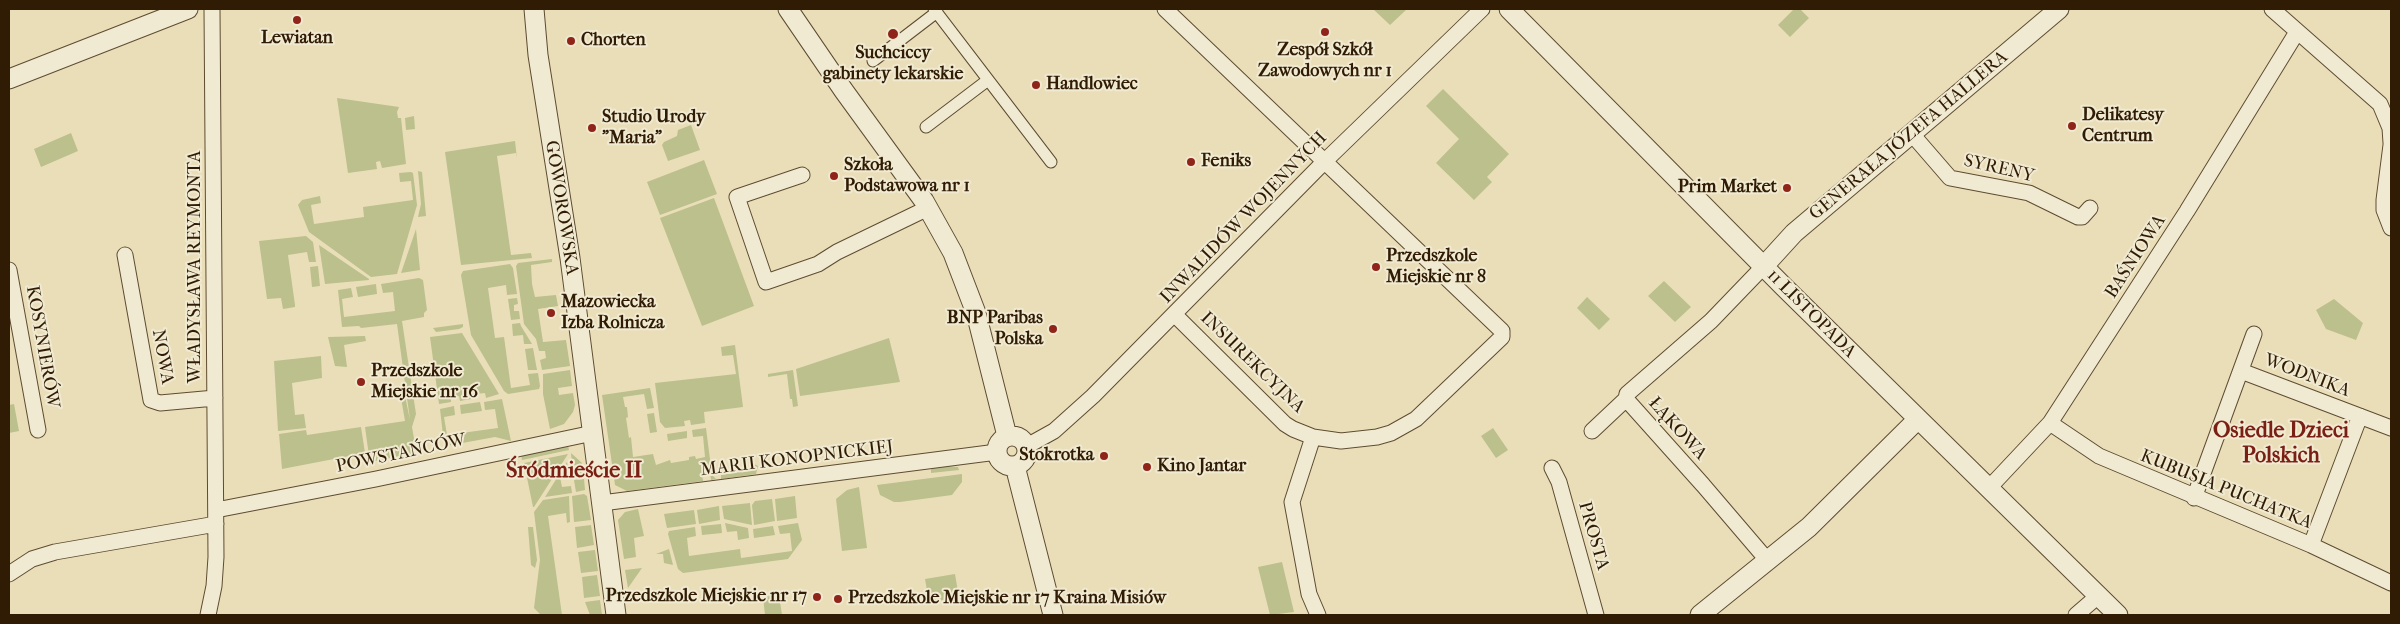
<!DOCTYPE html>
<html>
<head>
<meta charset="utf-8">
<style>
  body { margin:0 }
  #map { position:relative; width:2400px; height:624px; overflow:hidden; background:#eadeb9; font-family:"IM FELL French Canon",serif }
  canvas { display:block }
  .frame { position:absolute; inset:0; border:10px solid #301c04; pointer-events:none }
</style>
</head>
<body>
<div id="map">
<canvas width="2400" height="624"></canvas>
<div class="frame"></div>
</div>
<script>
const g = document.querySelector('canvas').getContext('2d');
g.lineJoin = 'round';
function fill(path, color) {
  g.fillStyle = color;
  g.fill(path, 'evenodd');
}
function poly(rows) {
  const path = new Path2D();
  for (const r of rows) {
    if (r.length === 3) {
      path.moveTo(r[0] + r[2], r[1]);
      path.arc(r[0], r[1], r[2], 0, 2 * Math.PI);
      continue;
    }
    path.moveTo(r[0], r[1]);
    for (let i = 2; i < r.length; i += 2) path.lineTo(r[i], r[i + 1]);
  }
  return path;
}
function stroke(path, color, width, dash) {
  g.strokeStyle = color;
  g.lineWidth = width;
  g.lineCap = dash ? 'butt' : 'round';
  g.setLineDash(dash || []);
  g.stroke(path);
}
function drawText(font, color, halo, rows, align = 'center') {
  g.font = font + ' "IM FELL French Canon",serif';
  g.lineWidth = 4;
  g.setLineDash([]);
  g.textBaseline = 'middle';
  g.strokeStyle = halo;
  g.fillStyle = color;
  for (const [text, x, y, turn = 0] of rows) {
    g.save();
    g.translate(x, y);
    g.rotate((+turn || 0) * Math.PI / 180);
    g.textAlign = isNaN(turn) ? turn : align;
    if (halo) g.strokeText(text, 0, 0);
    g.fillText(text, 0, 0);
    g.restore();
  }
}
fill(poly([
  [1373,9,1407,9,1390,25],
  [1794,9,1800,9,1809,18,1790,37,1778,25],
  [1443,89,1509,154,1487,177,1492,182,1474,200,1436,163,1459,139,1426,106],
  [337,98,399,107,397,112,398,118,401,118,406,164,382,168,380,161,376,162,377,169,348,173],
  [414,116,415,129,406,130,405,118],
  [691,125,700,150,668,161,662,145,664,142,677,136,678,130],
  [71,133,78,151,41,167,34,149],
  [515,141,517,159,516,153,497,156,511,255,531,253,532,258,461,265,445,152],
  [704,160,717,194,660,215,647,182],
  [418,171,422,172,426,216,418,217,421,204],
  [411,172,413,173,417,205,397,274,371,277,309,232,298,205,302,200,320,196,321,203,311,205,314,224,364,217,363,207,413,200,411,181,400,182,399,173],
  [714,198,754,306,702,326,660,218],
  [416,229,420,270,401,273],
  [306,236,313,242,316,262,309,262,307,252,288,255,295,305,295,307,283,309,281,298,267,299,259,241],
  [319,245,369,279,369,280,325,284],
  [552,259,552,262,531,265,532,284,535,297,556,295,558,306,538,309,543,342,566,340,570,366,542,370,540,360,546,358,545,351,539,351,536,339,524,324,516,266,518,263],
  [510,264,513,268,517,294,507,295,506,285,488,288,495,338,504,337,511,388,530,385,528,374,538,373,540,386,539,389,508,394,504,391,471,335,461,275,463,271],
  [318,266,320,286,312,287,310,267],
  [419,278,423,280,427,310,424,313,424,317,402,321,416,414,412,427,416,450,413,453,375,461,369,456,365,427,405,421,400,392,404,391,410,420,397,324,361,328,359,326,342,327,338,290,351,288,353,297,342,299,344,317,395,311,393,292,383,293,381,284],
  [1664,281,1691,307,1675,322,1648,296],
  [376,284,377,294,358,297,356,287],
  [1587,297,1610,319,1599,330,1577,308],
  [517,298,518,304,514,305,514,311,519,311,520,319,511,320,508,299],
  [2334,299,2363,323,2356,340,2326,329,2316,310],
  [520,323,521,326,532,344,524,344,523,335,513,336,512,324],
  [463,324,463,327,459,329,436,332,433,328],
  [462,333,499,394,486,398,485,393,476,394,477,398,474,398,472,386,469,387,471,399,460,401,459,396,451,398,451,402,439,404,430,337],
  [365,336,366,341,344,345,347,367,335,366,328,337],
  [889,338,900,382,800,396,796,369],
  [735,345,743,407,704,412,705,423,691,425,690,420,684,421,685,426,665,428,660,422,655,383,736,374,733,355,722,356,721,347],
  [533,348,537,370,528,370,525,349],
  [321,356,322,378,292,383,295,415,304,414,306,428,278,431,274,361],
  [570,370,572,386,558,388,559,395,573,393,575,405,573,412,564,424,550,429,543,394,543,374],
  [793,370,798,406,793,407,792,399,790,399,787,374,768,377,768,374],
  [650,388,654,408,647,409,644,394,623,397,625,407,627,407,628,417,626,418,629,438,631,437,633,457,653,454,656,465,670,460,671,463,689,460,689,457,695,456,696,459,705,457,703,436,693,437,692,430,706,428,712,475,716,479,711,480,710,473,702,474,703,481,627,491,615,485,602,395],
  [502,399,511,441,495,437,446,446,444,444,440,409,454,406,455,415,444,417,447,435,498,428,495,409,485,410,484,402],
  [480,402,482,411,461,414,460,405],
  [14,404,19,431,9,433,9,405],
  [654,413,657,432,650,433,647,414],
  [361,427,365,453,282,469,279,434,306,430,307,435],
  [1493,428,1508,450,1496,458,1481,436],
  [687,431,687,438,668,441,667,434],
  [568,445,569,450,522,460,521,455],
  [571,453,582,463,584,476,573,477],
  [568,454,534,507,533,507,524,463],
  [567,462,569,475,560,477,562,487,571,486,572,493,545,497],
  [754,464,758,466,756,474,721,479,721,475,754,470],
  [931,465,958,467,959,470,931,473],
  [962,474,962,482,952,495,900,502,894,502,880,495,877,485],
  [584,479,585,490,576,492,574,480],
  [859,487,867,548,842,551,836,499,847,490],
  [584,494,587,496,591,520,574,522,572,496],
  [569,496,570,522,567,523,566,513,548,516,562,615,541,615,534,608,540,560,534,512,543,500],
  [795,496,797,518,777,521,775,499],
  [772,499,775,521,754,525,752,505,755,501],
  [750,503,752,525,724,519,722,506],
  [719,506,720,520,699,524,697,510],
  [638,509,644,536,634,538,636,557,624,559,618,520,625,512],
  [694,510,696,524,667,528,664,514],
  [725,523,748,528,749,538,738,540,737,531,727,532],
  [798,523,802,540,788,559,683,573,678,569,668,534,669,531,695,527,696,536,687,538,689,556,740,549,741,558,792,551,790,533,780,534,778,526],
  [721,524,722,533,702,535,701,526],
  [591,525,594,545,577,548,575,527],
  [773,526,775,535,754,538,753,529],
  [528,527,533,527,537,560,535,568,531,565],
  [669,549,673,565,664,563,663,554,656,554],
  [595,550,598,571,581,573,578,552],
  [1282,562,1294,612,1270,615,1258,567],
  [642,568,628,588,625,570],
  [955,574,959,598,929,602,925,579],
  [597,575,600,596,584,598,582,577],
  [779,595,782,615,765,615,763,597],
  [600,600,602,615,590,615,585,602]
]), '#bbc08c');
const pedestrian = poly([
  [934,9,1051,162],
  [873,61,937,12],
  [926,127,988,80]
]);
const minor = poly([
  [1165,9,1502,331,1502,337,1416,419,1391,433,1377,437,1341,441,1313,437,1293,429,1285,424,1175,315],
  [2272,9,2380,104,2390,128,2391,143],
  [1911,133,1950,178,2029,193,2078,217,2082,217,2090,208],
  [2391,145,2384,200,2384,210,2391,228],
  [802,175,737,197,766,282,818,264,837,252,928,208],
  [125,255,151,400,160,403,215,398],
  [1763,267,1711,321,1627,394,1626,399,1703,485,1768,561],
  [9,270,38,430],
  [2241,371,2391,428],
  [2050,423,2099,456,2311,545,2391,583],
  [1592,431,1626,399],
  [1313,437,1292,502,1309,594,1318,615],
  [1027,446,1054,431,1093,396,1325,161,1482,9],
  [1552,468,1559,482,1596,615],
  [1988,489,2050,423,2187,211,2297,32],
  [2194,498,2254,334],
  [602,503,997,452],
  [216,510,376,479,593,433],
  [2311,545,2360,416],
  [9,574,32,559,55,552,216,524],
  [208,615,214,586,216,557,212,9],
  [2076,615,2098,596]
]);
const tertiary = poly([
  [534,9,538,55,570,258,616,615],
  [788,9,844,91,924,201,953,253,976,313,1007,436],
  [1509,9,1784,287,2118,615],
  [9,79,188,9],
  [1763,267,1794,233,2059,9],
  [1012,451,15],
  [1015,466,1053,615],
  [1700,615,1809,527,1918,419]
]);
stroke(pedestrian, '#5e4c31', 13);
stroke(minor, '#5e4c31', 17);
stroke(tertiary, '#5e4c31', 21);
stroke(pedestrian, '#f1ead2', 11);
stroke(minor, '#f1ead2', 15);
stroke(tertiary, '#f1ead2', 19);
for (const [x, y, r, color] of [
  [297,20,5,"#8f2418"],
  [1325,32,5,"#8f2418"],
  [893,34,6,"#8f2418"],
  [571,41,5,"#8f2418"],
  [1036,85,5,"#8f2418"],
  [2072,126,5,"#8f2418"],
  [592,128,5,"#8f2418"],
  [1191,162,5,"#8f2418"],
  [834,176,5,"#8f2418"],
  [1787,188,5,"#8f2418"],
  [1376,267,5,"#8f2418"],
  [551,313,5,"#8f2418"],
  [1053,329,5,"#8f2418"],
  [361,382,5,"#8f2418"],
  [1104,456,5,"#8f2418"],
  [1147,467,5,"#8f2418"],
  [817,597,5,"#8f2418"],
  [838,599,5,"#8f2418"]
]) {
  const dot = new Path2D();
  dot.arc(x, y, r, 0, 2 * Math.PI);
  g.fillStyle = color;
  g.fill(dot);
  stroke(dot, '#f1ead2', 2);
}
drawText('bold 18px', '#301c04', '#f1ead2', [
  ["Lewiatan",297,39,"center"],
  ["Chorten",581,41],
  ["Zespół Szkół",1325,51,"center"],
  ["Zawodowych nr 1",1325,72,"center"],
  ["Suchciccy",893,54,"center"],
  ["gabinety lekarskie",893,75,"center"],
  ["Handlowiec",1046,85],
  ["Delikatesy",2082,116],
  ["Centrum",2082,137],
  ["Studio Urody",602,118],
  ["\"Maria\"",602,139],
  ["Feniks",1201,162],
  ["Szkoła",844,166],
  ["Podstawowa nr 1",844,187],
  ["Prim Market",1777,188,"right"],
  ["Przedszkole",1386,257],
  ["Miejskie nr 8",1386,278],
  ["Mazowiecka",561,303],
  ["Izba Rolnicza",561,324],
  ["BNP Paribas",1043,319,"right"],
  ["Polska",1043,340,"right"],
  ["Przedszkole",371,372],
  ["Miejskie nr 16",371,393],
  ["Stokrotka",1094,456,"right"],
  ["Kino Jantar",1157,467],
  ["Przedszkole Miejskie nr 17",807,597,"right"],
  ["Przedszkole Miejskie nr 17 Kraina Misiów",848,599]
], 'left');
drawText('18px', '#301c04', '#f1ead2', [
  ["GENERAŁA JÓZEFA HALLERA",1909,136,-40],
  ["SYRENY",1999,169,13],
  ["GOWOROWSKA",561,208,81],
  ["INWALIDÓW WOJENNYCH",1244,218,-46],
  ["BAŚNIOWA",2136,257,-57],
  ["WŁADYSŁAWA REYMONTA",196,267,-90],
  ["11 LISTOPADA",1811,314,45],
  ["KOSYNIERÓW",42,347,80],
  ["NOWA",162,357,80],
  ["INSUREKCYJNA",1252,363,44],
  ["WODNIKA",2307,376,21],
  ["ŁĄKOWA",1677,429,48],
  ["POWSTAŃCÓW",401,454,-12],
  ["MARII KONOPNICKIEJ",797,459,-7],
  ["KUBUSIA PUCHATKA",2226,490,22],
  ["PROSTA",1593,536,74]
]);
drawText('bold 22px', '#7a1f14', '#f1ead2', [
  ["Osiedle Dzieci",2281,432],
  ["Polskich",2281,457],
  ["Śródmieście II",574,472]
]);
</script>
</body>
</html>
